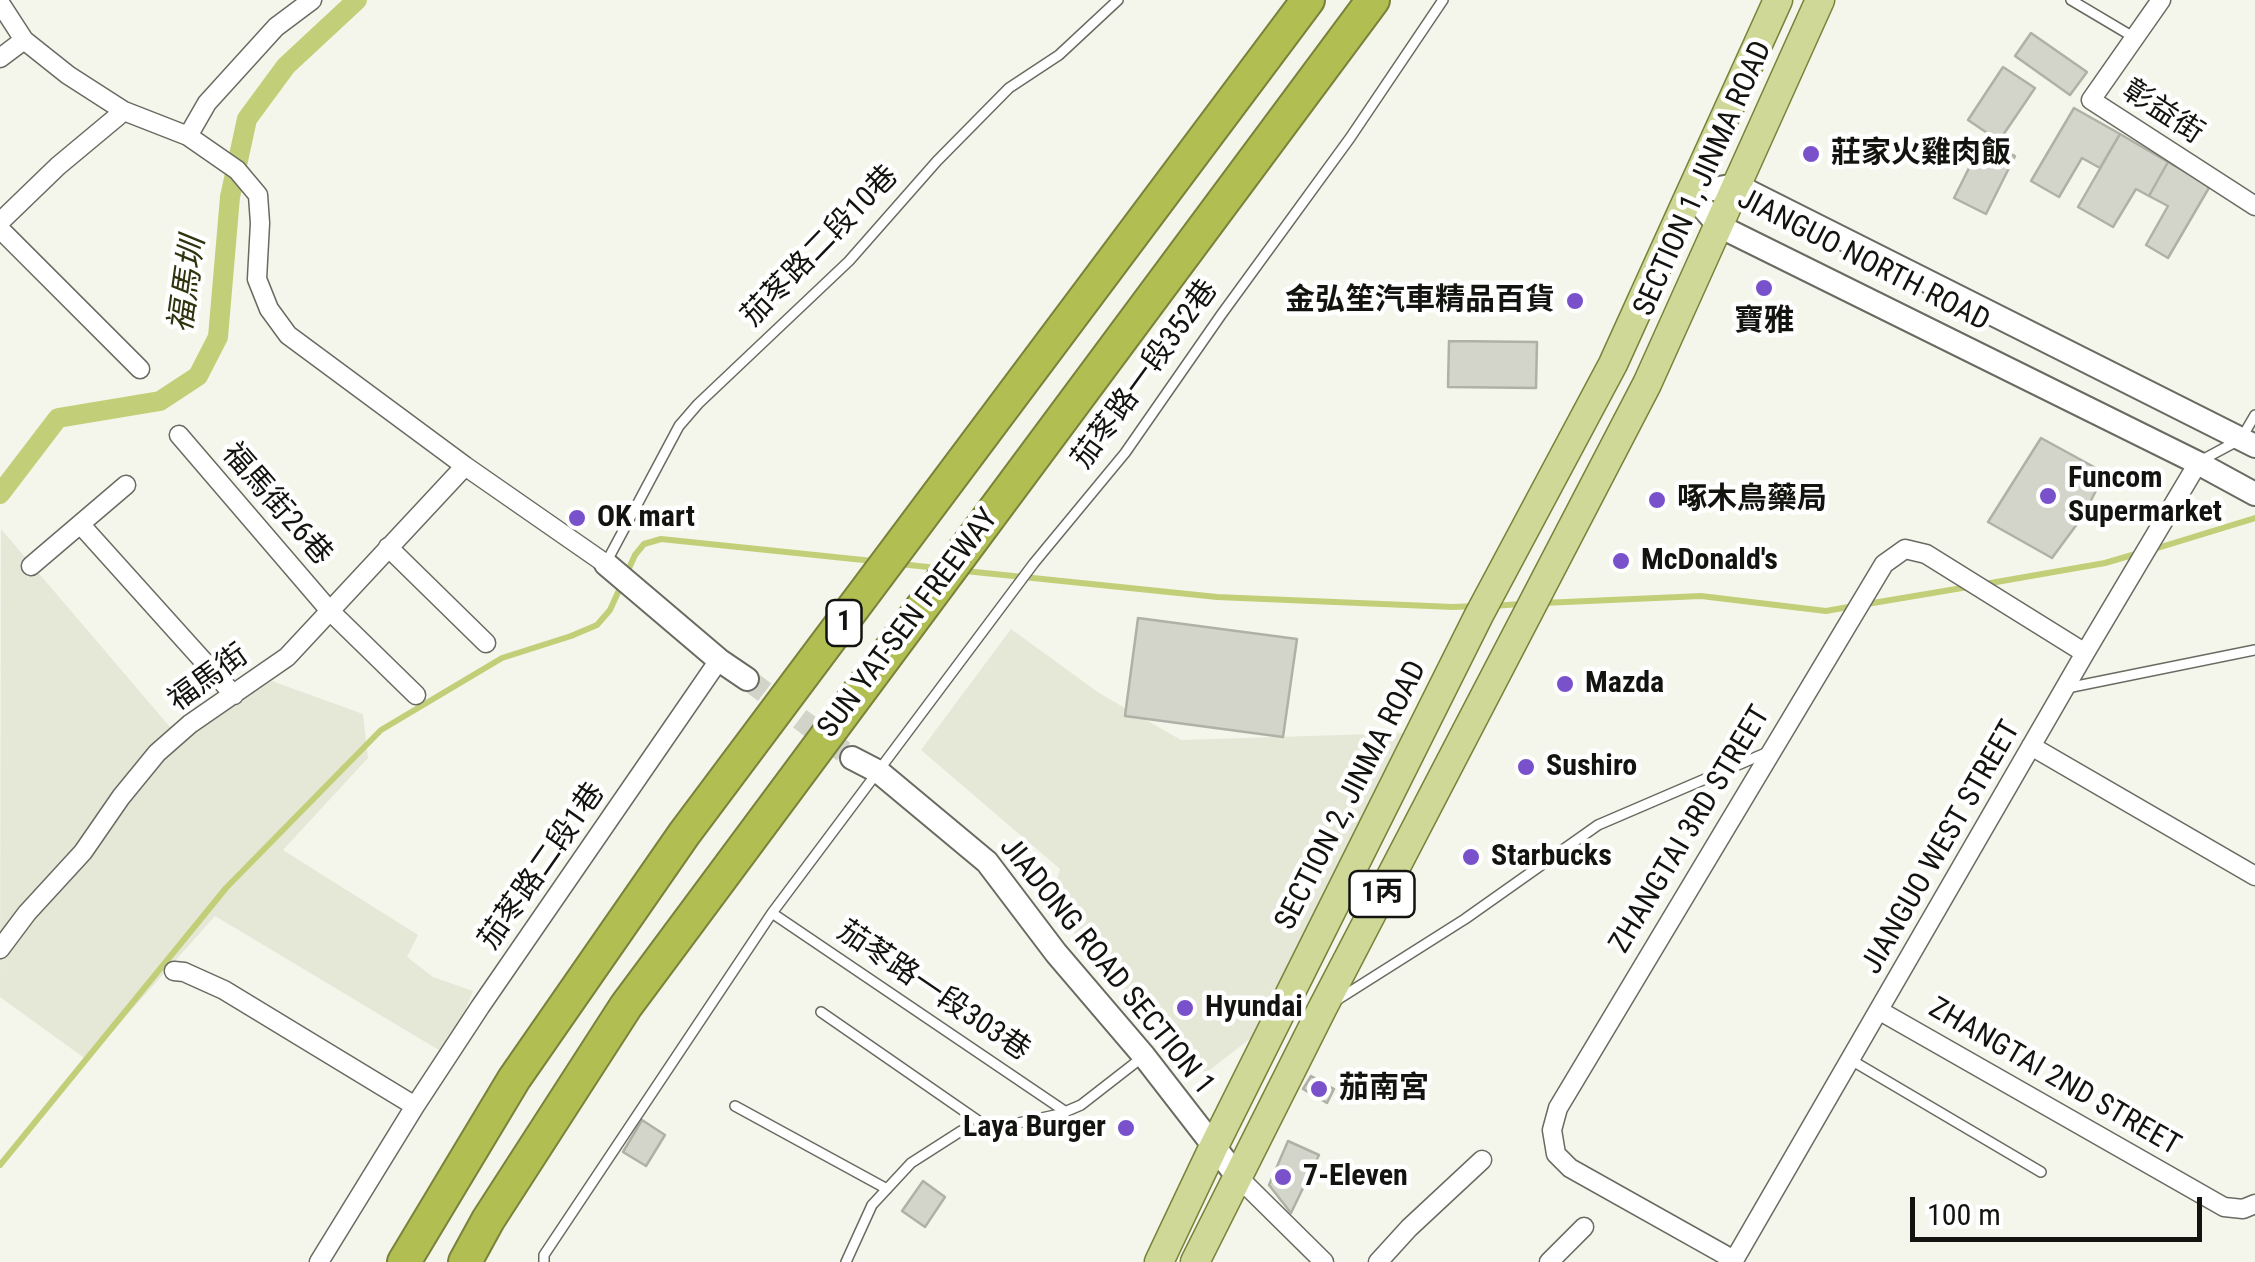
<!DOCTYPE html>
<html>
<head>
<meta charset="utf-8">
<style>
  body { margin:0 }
  #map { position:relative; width:2255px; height:1262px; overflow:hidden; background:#f4f6eb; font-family:"Roboto Condensed",sans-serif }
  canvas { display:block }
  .scale { position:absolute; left:1910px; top:1197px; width:292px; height:45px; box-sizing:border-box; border:5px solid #131410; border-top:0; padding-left:12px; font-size:30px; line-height:35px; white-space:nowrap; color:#131410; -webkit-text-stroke:8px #fff; paint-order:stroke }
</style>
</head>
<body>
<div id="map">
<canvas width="2255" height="1262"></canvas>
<div class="scale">100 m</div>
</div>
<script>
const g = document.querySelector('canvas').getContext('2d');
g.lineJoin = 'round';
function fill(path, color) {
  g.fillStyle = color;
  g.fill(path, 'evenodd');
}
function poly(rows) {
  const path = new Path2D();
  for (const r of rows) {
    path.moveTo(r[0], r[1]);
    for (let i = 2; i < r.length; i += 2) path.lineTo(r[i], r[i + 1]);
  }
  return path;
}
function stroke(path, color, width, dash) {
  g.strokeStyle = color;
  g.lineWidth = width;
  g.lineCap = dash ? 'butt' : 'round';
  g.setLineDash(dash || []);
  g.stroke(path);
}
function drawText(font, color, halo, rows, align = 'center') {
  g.font = font + ' "Roboto Condensed","Noto Sans TC",sans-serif';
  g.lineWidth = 9;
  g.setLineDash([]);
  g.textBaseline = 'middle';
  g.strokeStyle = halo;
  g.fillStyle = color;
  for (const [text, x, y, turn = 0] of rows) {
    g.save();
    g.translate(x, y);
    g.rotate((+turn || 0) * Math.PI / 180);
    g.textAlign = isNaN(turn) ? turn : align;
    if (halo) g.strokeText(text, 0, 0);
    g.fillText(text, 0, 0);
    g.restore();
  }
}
fill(poly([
  [1,529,182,741,272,681,363,714,368,758,283,850,418,935,407,957,433,977,473,991,447,1055,215,916,87,1060,0,997],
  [1011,629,1099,693,1181,740,1403,733,1251,1038,1207,1072,1191,1067,1050,905,1060,869,921,750]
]), '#e5e8d7');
stroke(poly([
  [2151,550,2255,518],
  [900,564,937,568],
  [965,571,1217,597,1453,607,1476,606],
  [1985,584,2105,563,2139,553],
  [1543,603,1701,596,1826,611,1854,606],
  [1867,604,1968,587],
  [1493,606,1521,604],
  [0,1165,226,888,381,730,502,658,571,636,597,625,610,610,635,555,644,544,661,539,873,561]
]), '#c3cf78', 6);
stroke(poly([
  [0,494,58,418,160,401,198,376,218,337,230,197,247,119,286,66,357,0]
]), '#c3cf78', 20);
const building = poly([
  [2031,33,2087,72,2070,95,2015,56,2031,33],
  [2003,67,2035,88,1999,141,1968,120,2003,67],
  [2074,108,2120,134,2100,168,2082,158,2059,197,2031,181,2074,108],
  [2120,134,2168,162,2149,196,2136,189,2113,227,2078,207,2120,134],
  [1983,140,2015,156,1986,214,1954,198,1983,140],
  [2168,162,2210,186,2168,258,2146,245,2168,206,2149,196,2168,162],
  [1449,341,1537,342,1536,388,1448,387,1449,341],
  [2041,438,2105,473,2083,516,2052,558,1988,522,2041,438],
  [1138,618,1297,639,1283,737,1125,716,1138,618],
  [1311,1076,1334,1089,1327,1103,1303,1089,1311,1076],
  [642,1120,665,1135,646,1166,623,1152,642,1120],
  [1288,1141,1319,1155,1291,1213,1269,1185,1288,1141],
  [923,1181,945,1197,925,1227,902,1211,923,1181]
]);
fill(building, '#d3d5ca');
stroke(building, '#afb1a7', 2.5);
stroke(poly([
  [747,679,852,758]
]), '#d2d4ca', 22, [22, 11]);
const service = poly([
  [2071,0,2135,38],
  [2202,460,2241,439,2255,415],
  [607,561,679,426,698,404,849,261,937,161,1009,88,1059,55,1118,0],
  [2067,688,2255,650],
  [772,913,1066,1112],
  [1337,1000,1465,919,1598,825,1768,752],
  [821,1012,990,1129],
  [1851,1060,2041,1172],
  [735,1106,887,1189],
  [544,1262,544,1255,772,913,1034,563,1125,453,1221,315,1350,138,1443,0],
  [846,1262,872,1205,911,1163,961,1131,990,1129,1060,1114,1081,1105,1144,1056]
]);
const minor = poly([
  [2161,0,2091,100,2255,206],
  [0,3,24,40,68,75,124,111,188,136,237,170,258,195,260,223,257,279,269,309,288,335,465,466,606,564],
  [0,58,24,40],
  [188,136,207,103,276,27,312,0],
  [0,222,58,166,124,111],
  [0,229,140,369],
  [179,435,330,611,416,695],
  [81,525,234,695],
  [388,547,486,643],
  [31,566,126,485],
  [2031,746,2255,876],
  [0,949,27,913,83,852,121,797,157,753,190,724,287,657,465,466],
  [174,971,184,972,224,990,415,1106],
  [1880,1011,2224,1207,2243,1209,2255,1204],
  [1237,1176,1324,1262],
  [1734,1260,1570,1168,1556,1154,1552,1130,1558,1108,1884,564,1905,549,1926,554,2085,653],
  [319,1262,415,1106,480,1007,719,660],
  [1378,1262,1409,1228,1482,1160],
  [1549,1262,1584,1227],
  [1733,1262,2085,653,2198,463]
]);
const tertiary = poly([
  [1690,193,1719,226,2198,463,2255,494],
  [1690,193,1736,185,2255,446],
  [606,564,719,660,747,679],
  [852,758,879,772,987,862,1056,953,1144,1056,1237,1176]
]);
const primary = poly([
  [1159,1262,1213,1148,1479,615,1613,364,1778,0],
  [1195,1262,1322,1009,1647,384,1820,0]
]);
const motorway = poly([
  [404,1262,514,1079,684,834,1308,0],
  [465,1262,488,1220,626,1006,1373,0]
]);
stroke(service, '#696b62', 12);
stroke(minor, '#696b62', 21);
stroke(tertiary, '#696b62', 26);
stroke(primary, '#7a823a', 31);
stroke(motorway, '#7a823a', 36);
stroke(service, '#fff', 9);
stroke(minor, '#fff', 18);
stroke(tertiary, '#fff', 22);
stroke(primary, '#d0d897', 28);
stroke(motorway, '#b1be51', 32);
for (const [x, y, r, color] of [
  [1811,154,10,"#7951ca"],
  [1764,288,10,"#7951ca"],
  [1575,301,10,"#7951ca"],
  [2048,496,10,"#7951ca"],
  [1657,500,10,"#7951ca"],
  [577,518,10,"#7951ca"],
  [1621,561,10,"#7951ca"],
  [1565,684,10,"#7951ca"],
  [1526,767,10,"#7951ca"],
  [1471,857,10,"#7951ca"],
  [1185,1008,10,"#7951ca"],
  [1319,1089,10,"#7951ca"],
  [1126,1128,10,"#7951ca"],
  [1283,1177,10,"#7951ca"]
]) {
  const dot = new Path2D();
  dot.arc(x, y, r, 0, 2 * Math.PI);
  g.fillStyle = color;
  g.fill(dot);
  stroke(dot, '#fff', 4);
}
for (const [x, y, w] of [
  [844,623,35],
  [1382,894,65]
]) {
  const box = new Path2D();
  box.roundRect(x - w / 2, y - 23, w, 46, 8);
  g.fillStyle = '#fff';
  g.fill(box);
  stroke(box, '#131410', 2.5);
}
drawText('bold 28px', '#131410', null, [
  ["1",844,623],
  ["1丙",1382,894]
]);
drawText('30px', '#131410', '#fff', [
  ["彰益街",2162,113,33],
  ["SECTION 1, JINMA ROAD",1704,179,-66],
  ["茄苳路二段10巷",821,247,-46],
  ["JIANGUO NORTH ROAD",1863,261,27],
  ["茄苳路一段352巷",1146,375,-54],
  ["福馬街26巷",276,505,49],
  ["SUN YAT-SEN FREEWAY",909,624,-53],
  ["福馬街",209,679,-36],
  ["SECTION 2, JINMA ROAD",1352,796,-63],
  ["ZHANGTAI 3RD STREET",1691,830,-59],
  ["JIANGUO WEST STREET",1942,848,-60],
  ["茄苳路二段1巷",543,867,-55],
  ["JIADONG ROAD SECTION 1",1106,967,51],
  ["茄苳路一段303巷",933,992,34],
  ["ZHANGTAI 2ND STREET",2054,1078,30]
]);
drawText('bold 30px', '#131410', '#fff', [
  ["莊家火雞肉飯",1831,154],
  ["金弘笙汽車精品百貨",1555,301,"right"],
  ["寶雅",1764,322,"center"],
  ["Funcom",2068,479],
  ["Supermarket",2068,513],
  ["啄木鳥藥局",1677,500],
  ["OK mart",597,518],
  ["McDonald's",1641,561],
  ["Mazda",1585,684],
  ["Sushiro",1546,767],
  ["Starbucks",1491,857],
  ["Hyundai",1205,1008],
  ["茄南宮",1339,1089],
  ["Laya Burger",1106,1128,"right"],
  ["7-Eleven",1303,1177]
], 'left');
drawText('italic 32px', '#30340e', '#fff', [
  ["福馬圳",189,285,-82]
]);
</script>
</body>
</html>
